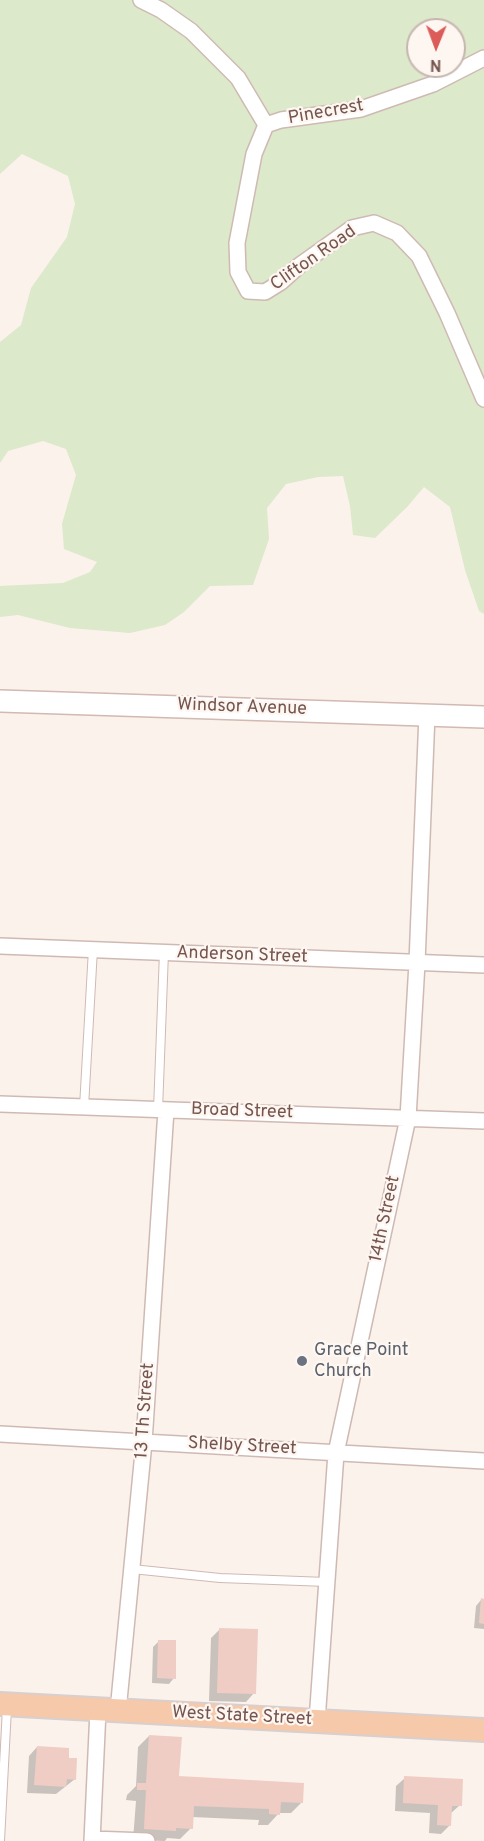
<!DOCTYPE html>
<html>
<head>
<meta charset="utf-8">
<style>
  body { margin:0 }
  #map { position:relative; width:484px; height:1841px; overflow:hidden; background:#fbf2eb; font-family:Overpass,sans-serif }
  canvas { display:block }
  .north { position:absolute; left:406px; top:18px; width:60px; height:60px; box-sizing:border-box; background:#fef6f1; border:2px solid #c7b6b0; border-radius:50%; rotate:181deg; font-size:16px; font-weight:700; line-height:24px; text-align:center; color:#75554f }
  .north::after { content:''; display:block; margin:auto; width:21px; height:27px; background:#dc5c59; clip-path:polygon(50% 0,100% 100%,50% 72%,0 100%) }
</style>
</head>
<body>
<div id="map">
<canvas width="484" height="1841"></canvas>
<div class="north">N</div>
</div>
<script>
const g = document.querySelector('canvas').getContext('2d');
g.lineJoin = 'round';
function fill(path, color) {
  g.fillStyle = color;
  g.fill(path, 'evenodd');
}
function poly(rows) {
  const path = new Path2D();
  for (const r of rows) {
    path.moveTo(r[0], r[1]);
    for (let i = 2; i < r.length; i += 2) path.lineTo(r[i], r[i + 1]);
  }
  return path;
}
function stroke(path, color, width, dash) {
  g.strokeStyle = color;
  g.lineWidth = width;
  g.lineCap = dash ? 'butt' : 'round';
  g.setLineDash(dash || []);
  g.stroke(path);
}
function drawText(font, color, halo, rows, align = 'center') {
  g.font = font + ' Overpass,sans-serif';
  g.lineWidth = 4.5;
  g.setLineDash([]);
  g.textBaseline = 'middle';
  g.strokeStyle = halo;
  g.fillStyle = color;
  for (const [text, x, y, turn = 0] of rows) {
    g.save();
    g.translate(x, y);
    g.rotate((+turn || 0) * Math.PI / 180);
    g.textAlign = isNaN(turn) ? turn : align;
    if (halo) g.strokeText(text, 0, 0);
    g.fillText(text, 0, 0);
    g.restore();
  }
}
fill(poly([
  [0,0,484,0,484,614,479,611,465,570,450,507,424,487,407,507,375,538,353,535,350,506,343,476,318,477,286,484,267,508,269,539,253,585,210,586,184,612,165,625,130,633,70,628,18,615,0,617,0,586,63,583,90,572,97,562,64,549,62,524,76,475,66,449,43,441,8,451,0,463,0,342,21,325,31,288,67,237,75,204,68,176,22,154,0,174],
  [418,30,454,30,454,66,418,66]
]), '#dce9ca');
fill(poly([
  [481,1600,484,1600,484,1629,474,1628,476,1606],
  [220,1629,254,1693,246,1702,209,1701,211,1638],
  [159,1641,174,1678,169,1684,152,1683,153,1647],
  [149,1736,178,1778,302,1802,291,1813,279,1813,268,1825,258,1825,259,1820,192,1817,191,1828,180,1839,167,1838,165,1841,133,1840,136,1801,126,1800,127,1795,136,1786,138,1747],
  [37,1747,67,1759,75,1779,56,1794,27,1793,29,1756],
  [405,1778,460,1805,450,1814,450,1825,441,1834,429,1833,430,1813,395,1811,396,1786]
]), '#0003');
fill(poly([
  [481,1598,484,1599,484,1624,479,1623],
  [219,1628,258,1629,256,1694,217,1693],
  [158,1640,176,1640,176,1679,157,1678],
  [149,1735,182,1737,179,1776,304,1783,303,1803,281,1802,280,1815,269,1814,269,1809,194,1806,193,1829,176,1828,176,1831,144,1829,146,1790,137,1790,137,1783,146,1783],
  [37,1746,69,1748,69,1758,77,1758,76,1780,67,1779,66,1787,34,1785],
  [404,1776,463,1779,462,1806,452,1806,451,1826,437,1825,438,1805,403,1803]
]), '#efcdc4');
const lane = poly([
  [84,1107,93,949],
  [158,1110,164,952],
  [132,1569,220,1578,327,1582],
  [0,1841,7,1708]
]);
const street = poly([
  [141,0,161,10,191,31,238,78,266,125,254,154,237,243,238,272,248,291,265,292,281,282,300,265,352,228,374,223,397,233,419,256,447,313,484,399],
  [266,125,281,120,361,109,433,84,484,58],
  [0,946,484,965],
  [0,1104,484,1121],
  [0,1434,484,1461],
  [118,1711,144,1442,166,1110],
  [317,1721,336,1453,408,1118,417,963,427,714],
  [92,1839,147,1841],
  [92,1841,98,1710]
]);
const secondary = poly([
  [0,701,484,717]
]);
const primary = poly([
  [0,1704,484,1730]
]);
stroke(lane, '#cfbab3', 10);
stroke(street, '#cfbab3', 18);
stroke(secondary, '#d2b9b1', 24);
stroke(primary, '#d8cfce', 26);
stroke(lane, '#fff', 8);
stroke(street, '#fff', 15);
stroke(secondary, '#fff', 21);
stroke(primary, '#f5c9a9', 22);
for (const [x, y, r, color] of [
  [302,1361,6,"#6b7280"]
]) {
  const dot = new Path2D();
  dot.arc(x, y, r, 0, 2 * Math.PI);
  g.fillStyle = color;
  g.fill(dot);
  stroke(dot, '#fef6f1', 2);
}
drawText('18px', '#75554f', '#fef6f1', [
  ["Pinecrest",326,113,-10],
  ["Clifton Road",314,259,-35],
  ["Windsor Avenue",242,708,2],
  ["Anderson Street",242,956,2],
  ["Broad Street",242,1112,2],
  ["14th Street",386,1219,-78],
  ["13 Th Street",146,1411,-86],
  ["Shelby Street",242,1447,3],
  ["West State Street",242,1717,3]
]);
drawText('18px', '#5b616d', '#fef6f1', [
  ["Grace Point",314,1351],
  ["Church",314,1372]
], 'left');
</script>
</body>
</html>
